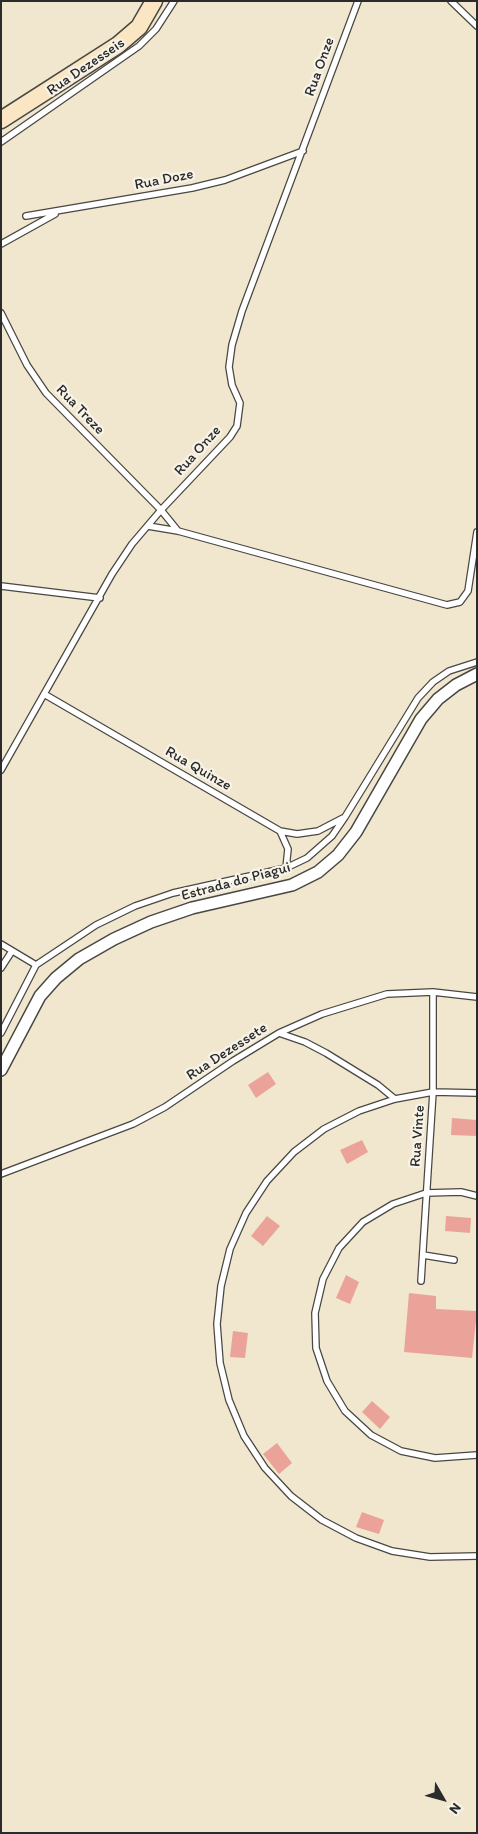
<!DOCTYPE html>
<html>
<head>
<meta charset="utf-8">
<style>
  body { margin:0 }
  #map { position:relative; width:478px; height:1834px; overflow:hidden; background:#f0e7ce; font-family:Itim,sans-serif }
  canvas { display:block }
  .frame { position:absolute; inset:0; border:2px solid #2b2b2b; pointer-events:none }
  .north { position:absolute; left:418px; top:1774px; width:50px; height:50px; -webkit-text-stroke:4px #f7f3e8; paint-order:stroke; rotate:128deg; font-size:14px; font-weight:700; line-height:20px; text-align:center; color:#2b2b2b }
  .north::after { content:''; display:block; margin:auto; width:18px; height:22px; background:#2b2b2b; clip-path:polygon(50% 0,100% 100%,50% 72%,0 100%) }
</style>
</head>
<body>
<div id="map">
<canvas width="478" height="1834"></canvas>
<div class="frame"></div>
<div class="north">N</div>
</div>
<script>
const g = document.querySelector('canvas').getContext('2d');
g.lineJoin = 'round';
function fill(path, color) {
  g.fillStyle = color;
  g.fill(path, 'evenodd');
}
function poly(rows) {
  const path = new Path2D();
  for (const r of rows) {
    path.moveTo(r[0], r[1]);
    for (let i = 2; i < r.length; i += 2) path.lineTo(r[i], r[i + 1]);
  }
  return path;
}
function stroke(path, color, width, dash) {
  g.strokeStyle = color;
  g.lineWidth = width;
  g.lineCap = dash ? 'butt' : 'round';
  g.setLineDash(dash || []);
  g.stroke(path);
}
function drawText(font, color, halo, rows, align = 'center') {
  g.font = font + ' Itim,sans-serif';
  g.lineWidth = 4.5;
  g.setLineDash([]);
  g.textBaseline = 'middle';
  g.strokeStyle = halo;
  g.fillStyle = color;
  for (const [text, x, y, turn = 0] of rows) {
    g.save();
    g.translate(x, y);
    g.rotate((+turn || 0) * Math.PI / 180);
    g.textAlign = isNaN(turn) ? turn : align;
    if (halo) g.strokeText(text, 0, 0);
    g.fillText(text, 0, 0);
    g.restore();
  }
}
fill(poly([
  [268,1072,276,1084,256,1098,248,1085],
  [452,1118,477,1120,477,1136,451,1135],
  [362,1140,368,1152,347,1164,340,1150],
  [267,1216,280,1226,263,1246,251,1236],
  [446,1216,471,1218,470,1233,445,1231],
  [346,1275,359,1282,350,1304,336,1298],
  [409,1293,436,1296,436,1309,477,1311,472,1358,404,1352],
  [233,1331,248,1333,245,1358,230,1357],
  [372,1401,390,1417,380,1429,362,1412],
  [277,1443,292,1463,279,1474,263,1454],
  [362,1512,384,1520,379,1534,356,1527]
]), '#eba399');
const lane = poly([
  [451,1,477,26],
  [1,142,139,46,156,29,174,1],
  [26,216,192,188,225,180,303,151],
  [1,244,55,214],
  [1,313,27,365,46,393,161,510,178,531],
  [148,526,178,531,447,605,460,602,468,591,477,532],
  [1,586,100,598],
  [44,694,280,831,297,834,318,831,343,818],
  [1,770,112,574,132,544,161,510,230,437,237,426,240,403,232,385,229,367,232,345,242,311,358,1],
  [280,831,288,849,286,868],
  [1,944,36,965],
  [1,968,12,951],
  [1,1033,36,965,96,925,135,906,173,893,286,868,307,858,332,836,345,817,418,698,433,682,449,671,477,662],
  [279,1033,305,1042,326,1053,378,1085,395,1099],
  [477,1093,433,1092,395,1099,359,1111,324,1129,294,1152,267,1181,246,1213,230,1249,221,1286,217,1324,220,1363,229,1400,244,1436,265,1468,291,1496,322,1520,356,1538,392,1551,430,1557,477,1556],
  [1,1174,133,1124,165,1107,233,1061,279,1033,322,1014,387,994,433,992,477,997],
  [477,1196,461,1192,426,1193,393,1204,363,1222,339,1248,323,1279,315,1313,316,1348,327,1381,345,1411,371,1435,401,1451,435,1458,477,1455],
  [423,1255,454,1260],
  [421,1281,433,1092,433,992]
]);
const street = poly([
  [1,1070,40,996,56,978,79,959,114,939,151,922,192,908,292,885,318,872,338,855,356,832,421,719,438,699,456,685,477,674]
]);
const secondary = poly([
  [1,120,118,45,139,27,154,1]
]);
stroke(lane, '#494743', 8);
stroke(street, '#494743', 14);
stroke(secondary, '#494743', 19);
stroke(lane, '#fff', 5.5);
stroke(street, '#fff', 11);
stroke(secondary, '#fbe6c4', 16);
drawText('15px', '#2b2b2b', '#f7f3e8', [
  ["Rua Dezesseis",86,67,-34],
  ["Rua Onze",320,67,-70],
  ["Rua Doze",164,180,-11],
  ["Rua Treze",80,410,46],
  ["Rua Onze",198,451,-48],
  ["Rua Quinze",198,769,30],
  ["Estrada do Piagui",236,882,-15],
  ["Rua Dezessete",227,1052,-33],
  ["Rua Vinte",418,1136,-86]
]);
</script>
</body>
</html>
